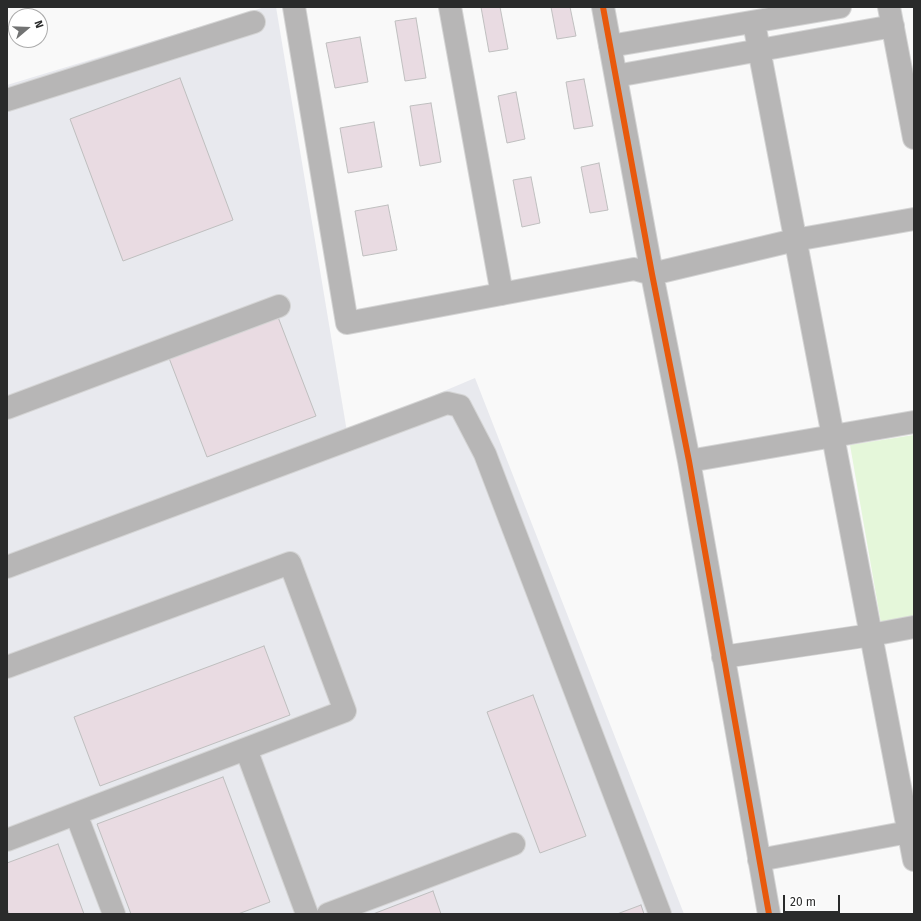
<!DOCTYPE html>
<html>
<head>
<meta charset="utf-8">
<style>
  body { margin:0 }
  #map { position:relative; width:921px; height:921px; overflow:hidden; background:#f9f9f9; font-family:"Fira Sans",sans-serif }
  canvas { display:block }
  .frame { position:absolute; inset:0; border:8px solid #2a2b2b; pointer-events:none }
  .north { position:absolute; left:8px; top:8px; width:40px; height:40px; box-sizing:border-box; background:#fff; border:1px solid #aaa; border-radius:50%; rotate:71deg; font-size:11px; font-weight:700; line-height:16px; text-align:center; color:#2a2b2b }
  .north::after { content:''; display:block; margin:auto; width:14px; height:18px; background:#727373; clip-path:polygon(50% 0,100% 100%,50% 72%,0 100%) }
  .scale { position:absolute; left:783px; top:895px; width:57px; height:18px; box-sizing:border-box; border:2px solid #2a2b2b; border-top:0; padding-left:5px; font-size:12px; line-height:14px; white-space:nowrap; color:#2a2b2b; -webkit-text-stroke:3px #fff; paint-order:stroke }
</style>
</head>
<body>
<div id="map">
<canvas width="921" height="921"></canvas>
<div class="frame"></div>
<div class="north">N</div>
<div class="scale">20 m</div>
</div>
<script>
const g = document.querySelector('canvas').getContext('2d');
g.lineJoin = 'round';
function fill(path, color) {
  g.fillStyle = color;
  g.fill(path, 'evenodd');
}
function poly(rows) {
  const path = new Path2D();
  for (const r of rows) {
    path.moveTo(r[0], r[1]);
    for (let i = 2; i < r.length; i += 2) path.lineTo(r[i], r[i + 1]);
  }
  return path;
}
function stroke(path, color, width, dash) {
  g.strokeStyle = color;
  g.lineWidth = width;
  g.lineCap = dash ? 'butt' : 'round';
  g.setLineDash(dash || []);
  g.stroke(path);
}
fill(poly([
  [265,7,276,7,347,432,475,378,684,914,7,914,7,85]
]), '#e8e9ee');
fill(poly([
  [914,435,914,616,881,623,850,445]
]), '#e5f7da');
const building = poly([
  [481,7,500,7,508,49,489,52,481,7],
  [551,7,570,7,576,36,557,39,551,7],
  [416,18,426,78,405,81,395,21,416,18],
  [360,37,368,82,335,88,326,43,360,37],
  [180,78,233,220,123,261,70,119,180,78],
  [584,79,593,126,574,129,566,82,584,79],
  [516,92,525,139,507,143,498,96,516,92],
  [431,103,441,162,420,166,410,106,431,103],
  [374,122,382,167,348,173,340,128,374,122],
  [599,163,608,210,590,213,581,167,599,163],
  [531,177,540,223,522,227,513,180,531,177],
  [388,205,397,250,363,256,355,211,388,205],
  [278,317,316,416,207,457,169,358,278,317],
  [264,646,290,715,100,786,74,717,264,646],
  [533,695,586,836,540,853,487,712,533,695],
  [223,777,270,902,238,914,131,914,97,824,223,777],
  [58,844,84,914,9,914,7,908,7,863,58,844],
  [433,891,441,914,373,914,433,891],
  [641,905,644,914,617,914,641,905]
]);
fill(building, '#e9dbe2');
stroke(building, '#bfbfbf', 1);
const minor = poly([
  [294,7,347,323,634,269,652,274,795,240,914,219],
  [450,7,502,294],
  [603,7,652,274,689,461,769,914],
  [889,7,914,138],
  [754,23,914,860],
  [610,46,840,7],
  [616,76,893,26],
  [7,100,254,22],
  [7,408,279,306],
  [689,461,914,422],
  [7,567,447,403,460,406,485,454,660,914],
  [723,657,871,635,914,627],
  [7,667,290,563,345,711,7,840],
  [246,749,307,914],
  [76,814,114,914],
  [759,860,914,831],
  [328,914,514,844]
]);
stroke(minor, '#d4d4d4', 24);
stroke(minor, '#b7b6b6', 22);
stroke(poly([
  [603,7,652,274,689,461,769,914]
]), '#e8590c', 6);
</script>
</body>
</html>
